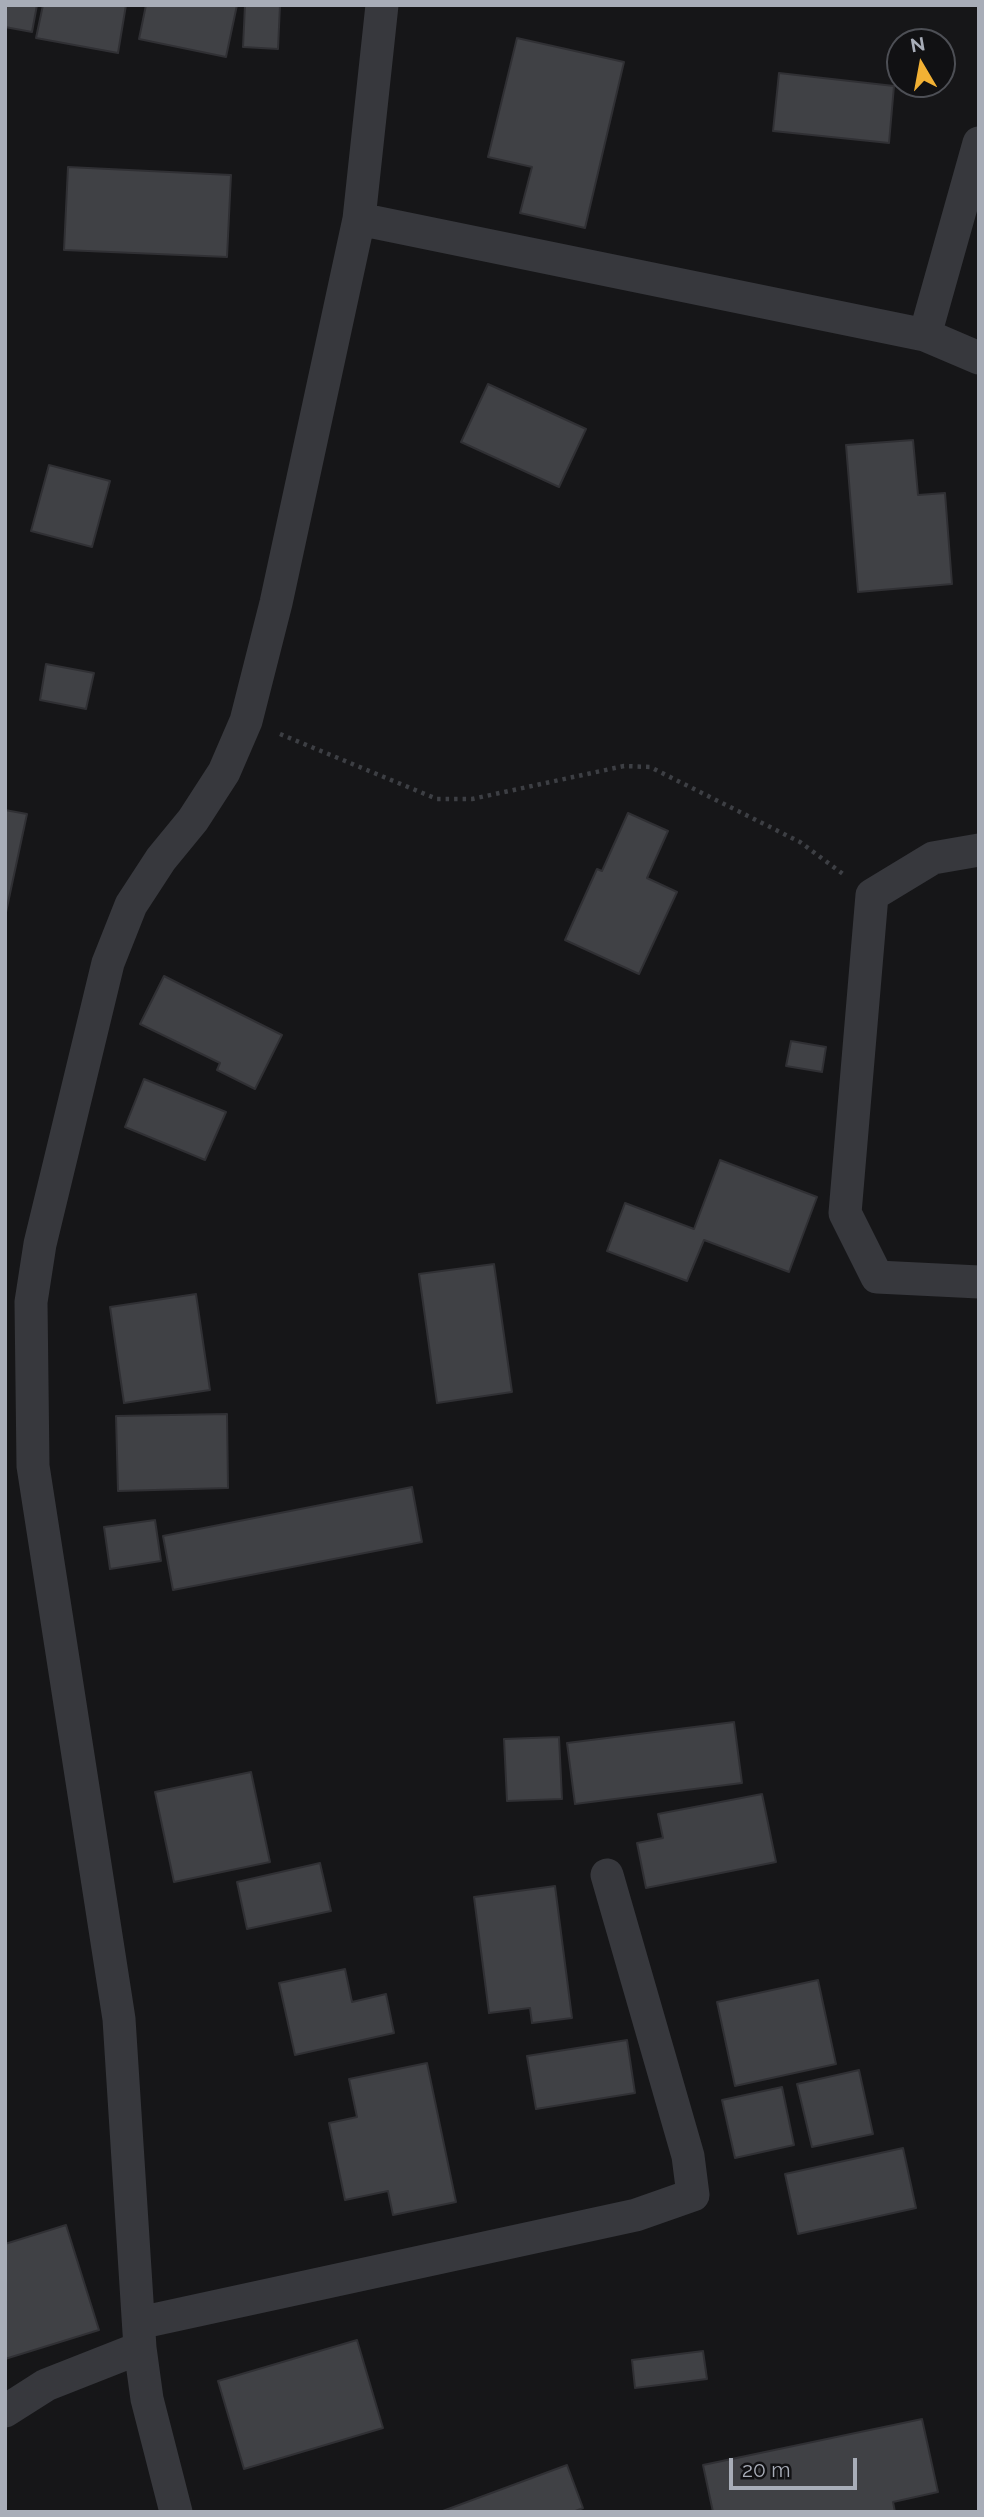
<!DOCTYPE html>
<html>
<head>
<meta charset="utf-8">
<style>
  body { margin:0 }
  #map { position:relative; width:984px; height:2517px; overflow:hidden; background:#161618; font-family:Raleway,sans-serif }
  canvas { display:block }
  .frame { position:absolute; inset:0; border:7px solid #a8adb8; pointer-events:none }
  .north { position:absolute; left:886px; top:28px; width:70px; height:70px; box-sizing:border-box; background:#111113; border:2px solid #4d4f55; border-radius:50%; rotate:350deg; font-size:19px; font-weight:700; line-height:28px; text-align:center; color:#a8adb8 }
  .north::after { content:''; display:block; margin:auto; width:24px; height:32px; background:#f2b134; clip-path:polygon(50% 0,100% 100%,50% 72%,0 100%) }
  .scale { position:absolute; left:729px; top:2458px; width:128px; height:32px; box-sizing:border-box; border:4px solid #a8adb8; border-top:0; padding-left:9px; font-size:21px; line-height:24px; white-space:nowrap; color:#a8adb8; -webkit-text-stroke:5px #111113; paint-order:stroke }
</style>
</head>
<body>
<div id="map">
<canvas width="984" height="2517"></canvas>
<div class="frame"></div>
<div class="north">N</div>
<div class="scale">20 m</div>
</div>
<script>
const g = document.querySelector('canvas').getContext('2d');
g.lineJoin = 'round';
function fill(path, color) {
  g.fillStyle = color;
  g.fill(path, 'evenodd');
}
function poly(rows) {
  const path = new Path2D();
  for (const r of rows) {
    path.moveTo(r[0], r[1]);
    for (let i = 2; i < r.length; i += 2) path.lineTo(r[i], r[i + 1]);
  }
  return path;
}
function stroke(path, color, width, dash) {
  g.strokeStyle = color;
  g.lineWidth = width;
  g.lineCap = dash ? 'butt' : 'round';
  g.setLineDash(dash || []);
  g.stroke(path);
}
const building = poly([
  [5,5,37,5,32,32,5,27,5,5],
  [43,5,126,5,118,53,36,38,43,5],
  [146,5,237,5,226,57,139,39,146,5],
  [245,5,280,5,278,49,243,47,245,5],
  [517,38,624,62,585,228,520,213,532,167,488,157,517,38],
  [779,73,894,86,889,143,773,131,779,73],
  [68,167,231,175,227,257,64,250,68,167],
  [488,384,586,429,559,487,461,442,488,384],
  [913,440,918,495,945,493,952,584,858,592,846,445,913,440],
  [49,465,110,481,92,547,31,531,49,465],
  [46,664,94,673,86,709,40,700,46,664],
  [5,810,27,814,5,917,5,810],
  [628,813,668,831,647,878,677,892,639,974,565,940,597,869,602,871,628,813],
  [164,976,282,1035,255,1089,217,1070,220,1063,140,1024,164,976],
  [791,1041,826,1047,822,1072,786,1066,791,1041],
  [144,1079,226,1112,205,1160,125,1127,144,1079],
  [720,1160,817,1197,789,1272,704,1240,687,1281,607,1251,625,1203,694,1229,720,1160],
  [494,1264,512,1392,437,1403,419,1274,494,1264],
  [196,1294,210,1390,124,1403,110,1307,196,1294],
  [227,1414,228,1488,118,1491,116,1416,227,1414],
  [412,1487,422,1542,173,1590,163,1536,412,1487],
  [155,1520,161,1561,110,1569,104,1527,155,1520],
  [734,1722,742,1783,575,1804,567,1743,734,1722],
  [559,1737,562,1799,507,1801,504,1739,559,1737],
  [251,1772,270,1862,174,1882,155,1792,251,1772],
  [762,1794,776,1862,646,1888,637,1843,663,1838,658,1814,762,1794],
  [320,1863,331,1911,247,1929,237,1882,320,1863],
  [555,1886,572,2018,532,2023,530,2008,489,2013,474,1897,555,1886],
  [345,1969,352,2002,386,1994,394,2033,295,2055,279,1983,345,1969],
  [818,1980,836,2064,735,2086,717,2002,818,1980],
  [627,2040,635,2093,536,2109,527,2056,627,2040],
  [427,2063,456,2202,393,2215,388,2191,345,2200,329,2123,357,2117,349,2079,427,2063],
  [859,2070,873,2134,812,2147,797,2084,859,2070],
  [782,2087,794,2145,735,2158,722,2100,782,2087],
  [903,2148,916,2208,798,2234,785,2174,903,2148],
  [66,2225,99,2330,5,2359,5,2244,66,2225],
  [357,2340,383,2428,244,2469,218,2381,357,2340],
  [703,2351,707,2379,635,2388,632,2360,703,2351],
  [922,2419,938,2492,893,2502,895,2512,713,2512,703,2465,922,2419],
  [567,2465,583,2508,573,2512,440,2512,567,2465]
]);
fill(building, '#404145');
stroke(building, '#303034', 2);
stroke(poly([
  [280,734,437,799,472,799,624,766,650,767,800,842,843,874]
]), '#3d3f44', 4.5, [3.5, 5]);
stroke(poly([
  [359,219,925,335,979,358],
  [925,335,979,143],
  [979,850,933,858,872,895,845,1213,877,1277,979,1282],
  [139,2323,636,2215,693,2195,688,2156,607,1875],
  [5,2411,46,2385,140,2348],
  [176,2512,147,2399,140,2348,119,2019,33,1466,31,1302,40,1244,108,963,131,905,161,859,193,820,224,772,246,721,276,603,359,219,382,5]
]), '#37383d', 33);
</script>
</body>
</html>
